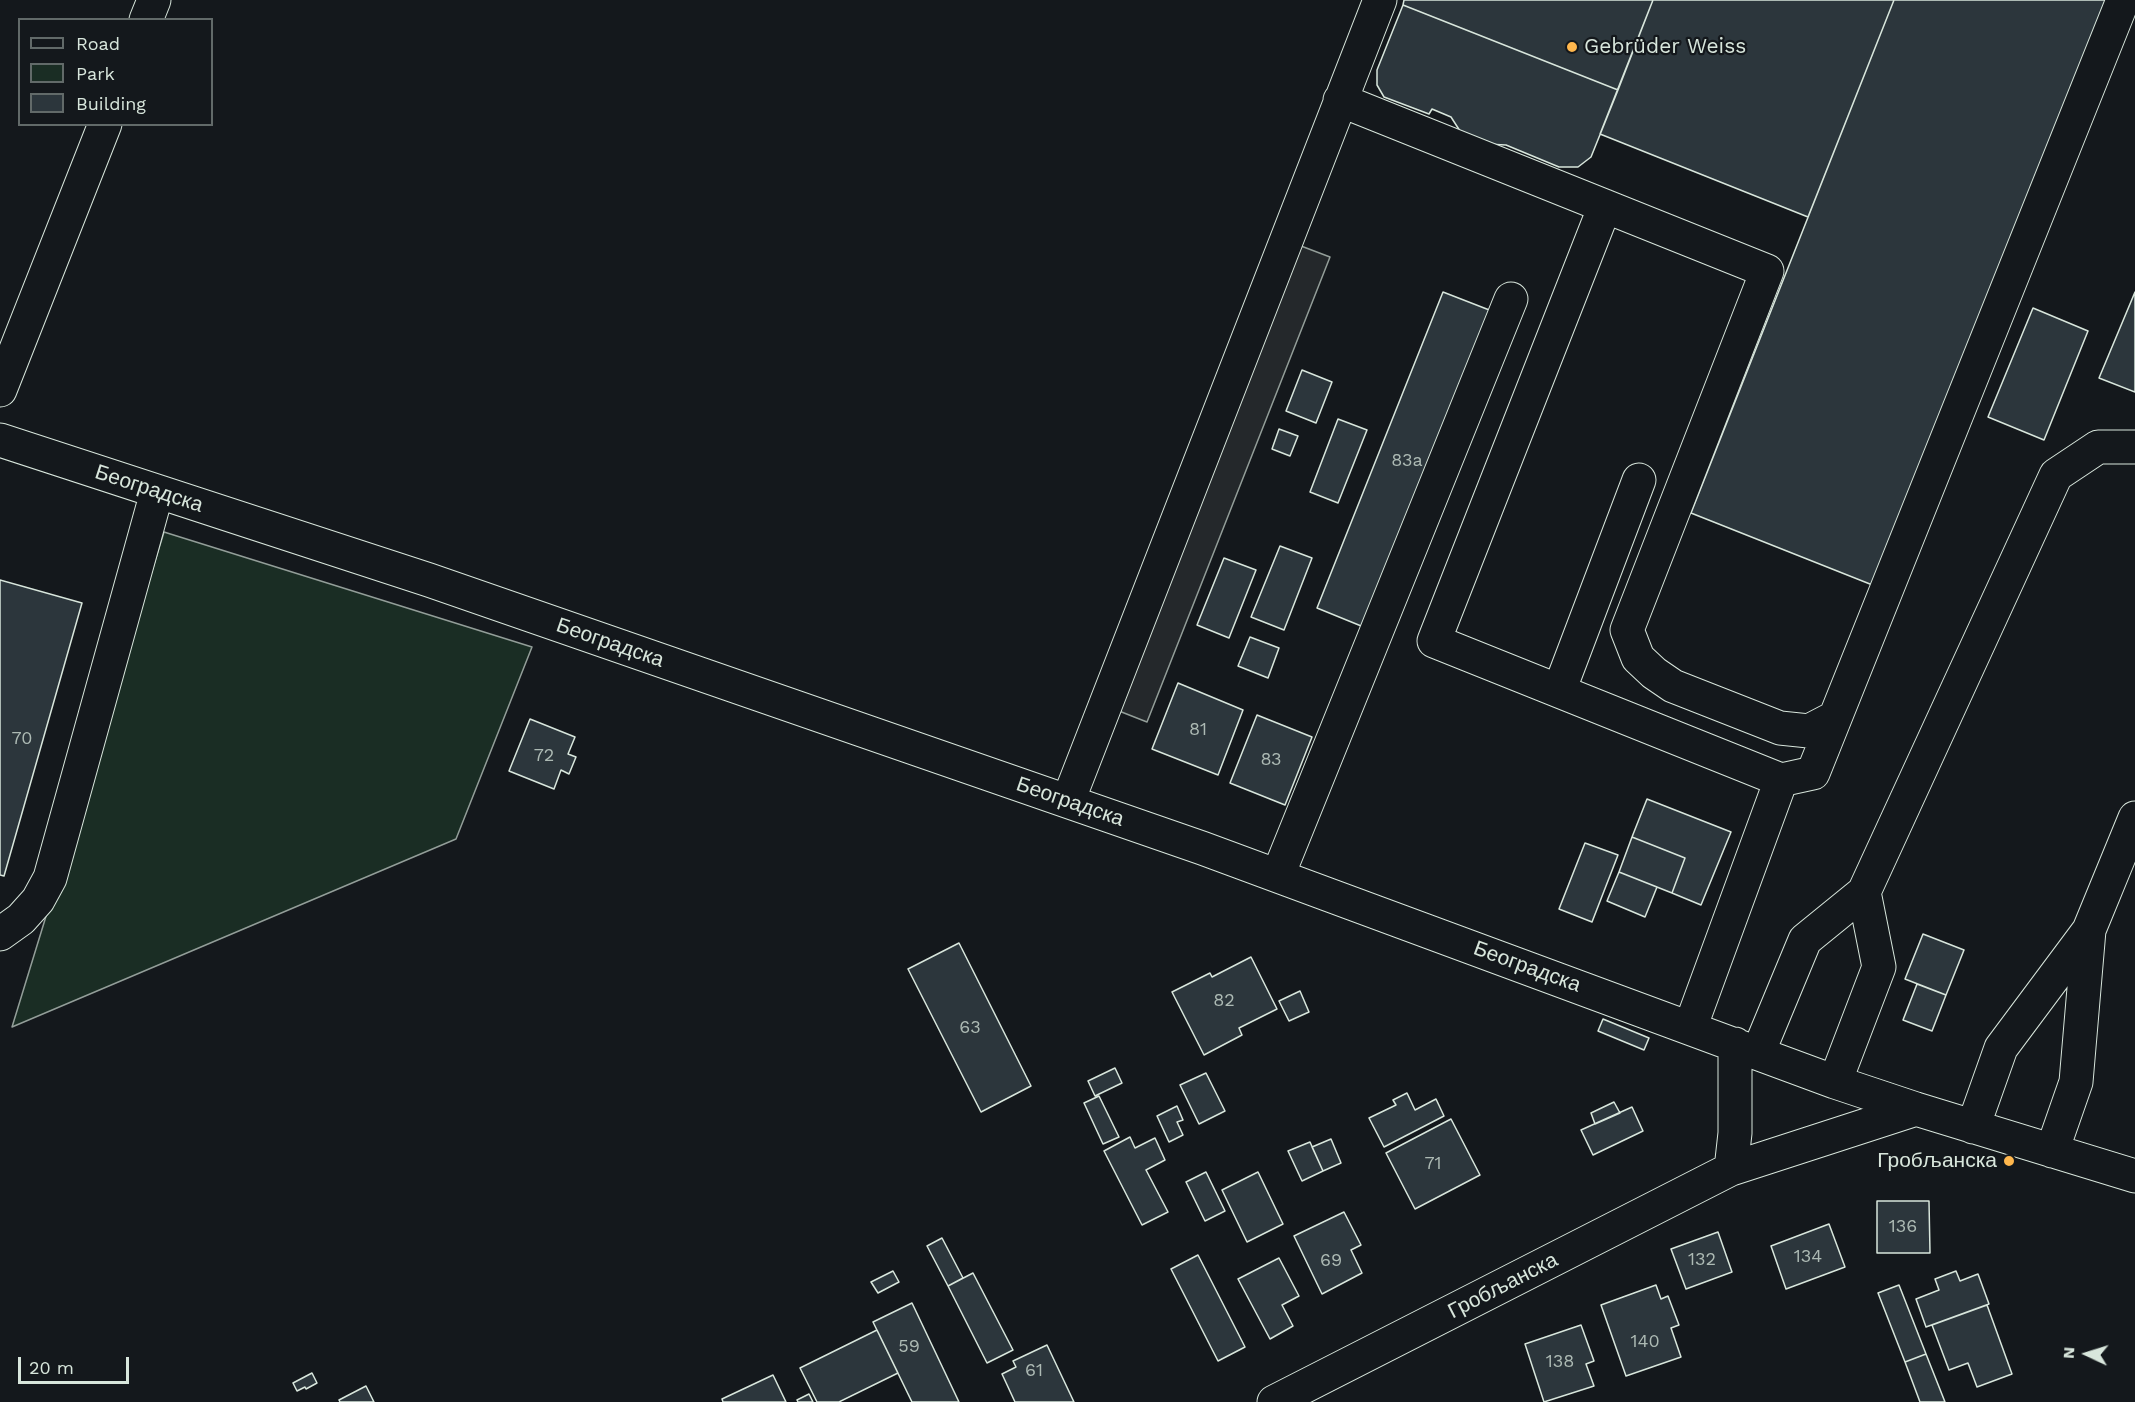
<!DOCTYPE html>
<html>
<head>
<meta charset="utf-8">
<style>
  body { margin:0 }
  #map { position:relative; width:2135px; height:1402px; overflow:hidden; background:#14181c; font-family:"Work Sans",sans-serif }
  canvas { display:block }
  .legend { position:absolute; left:18px; top:18px; width:195px; height:108px; box-sizing:border-box; background:#14181c; border:2px solid #626a69; margin:0; padding:8px 10px; list-style:none; font-size:18px; color:#d8e6dc }
  .legend li { display:flex; align-items:center; gap:12px; height:30px }
  .legend b { width:30px; border:2px solid #626a69 }
  .north { position:absolute; left:2057px; top:1324px; width:60px; height:60px; -webkit-text-stroke:4px #14181c; paint-order:stroke; rotate:274deg; font-size:16px; font-weight:700; line-height:24px; text-align:center; color:#d8e6dc }
  .north::after { content:''; display:block; margin:auto; width:21px; height:27px; background:#d8e6dc; clip-path:polygon(50% 0,100% 100%,50% 72%,0 100%) }
  .scale { position:absolute; left:18px; top:1357px; width:111px; height:27px; box-sizing:border-box; border:3px solid #d8e6dc; border-top:0; padding-left:8px; font-size:18px; line-height:21px; white-space:nowrap; color:#d8e6dc; -webkit-text-stroke:4px #14181c; paint-order:stroke }
</style>
</head>
<body>
<div id="map">
<canvas width="2135" height="1402"></canvas>
<ul class="legend">
<li><b style="height:8px;background:#14181c"></b>Road</li>
<li><b style="height:16px;background:#1a2d24"></b>Park</li>
<li><b style="height:16px;background:#2c363c"></b>Building</li>
</ul>
<div class="north">N</div>
<div class="scale">20 m</div>
</div>
<script>
const g = document.querySelector('canvas').getContext('2d');
g.lineJoin = 'round';
function fill(path, color) {
  g.fillStyle = color;
  g.fill(path, 'evenodd');
}
function poly(rows) {
  const path = new Path2D();
  for (const r of rows) {
    path.moveTo(r[0], r[1]);
    for (let i = 2; i < r.length; i += 2) path.lineTo(r[i], r[i + 1]);
  }
  return path;
}
function stroke(path, color, width, dash) {
  g.strokeStyle = color;
  g.lineWidth = width;
  g.lineCap = dash ? 'butt' : 'round';
  g.setLineDash(dash || []);
  g.stroke(path);
}
function drawText(font, color, halo, rows, align = 'center') {
  g.font = font + ' "Work Sans",sans-serif';
  g.lineWidth = 4.5;
  g.setLineDash([]);
  g.textBaseline = 'middle';
  g.strokeStyle = halo;
  g.fillStyle = color;
  for (const [text, x, y, turn = 0] of rows) {
    g.save();
    g.translate(x, y);
    g.rotate((+turn || 0) * Math.PI / 180);
    g.textAlign = isNaN(turn) ? turn : align;
    if (halo) g.strokeText(text, 0, 0);
    g.fillText(text, 0, 0);
    g.restore();
  }
}
const green = poly([
  [164,532,532,647,456,839,12,1027,164,532]
]);
fill(green, '#1a2d24');
stroke(green, '#939e99', 1.5);
const parking = poly([
  [1301,246,1330,257,1147,722,1119,711,1301,246]
]);
fill(parking, '#24282b');
stroke(parking, '#939e99', 1.5);
const building = poly([
  [1404,0,1653,0,1618,90,1403,5,1404,0],
  [1653,0,1894,0,1808,217,1600,134,1653,0],
  [1894,0,2113,0,1880,588,1691,513,1894,0],
  [1403,5,1618,90,1591,157,1578,167,1559,167,1506,145,1485,144,1460,131,1451,117,1432,109,1429,114,1384,97,1377,85,1377,70,1403,5],
  [1443,292,1497,313,1371,630,1317,608,1443,292],
  [2135,292,2135,392,2099,378,2135,292],
  [2033,308,2088,331,2044,440,1988,417,2033,308],
  [1302,370,1332,382,1316,423,1286,411,1302,370],
  [1338,419,1367,430,1338,503,1310,492,1338,419],
  [1279,429,1298,436,1290,456,1272,449,1279,429],
  [1280,546,1312,558,1284,630,1251,617,1280,546],
  [1224,558,1256,570,1229,638,1197,625,1224,558],
  [0,580,82,603,4,876,0,875,0,580],
  [1250,637,1279,648,1268,678,1238,666,1250,637],
  [1178,683,1243,710,1218,775,1152,749,1178,683],
  [1257,715,1312,737,1285,805,1230,783,1257,715],
  [530,719,575,737,568,754,576,757,569,774,561,770,554,789,509,771,530,719],
  [1647,799,1731,832,1701,905,1672,893,1685,858,1632,837,1647,799],
  [1632,837,1685,858,1672,893,1619,872,1632,837],
  [1585,843,1618,855,1592,922,1559,909,1585,843],
  [1619,872,1657,887,1645,917,1607,901,1619,872],
  [1923,934,1964,950,1946,995,1905,979,1923,934],
  [959,943,1031,1086,981,1112,908,969,959,943],
  [1251,957,1277,1009,1239,1028,1242,1035,1204,1055,1172,992,1210,973,1212,977,1251,957],
  [1917,984,1946,995,1932,1031,1903,1020,1917,984],
  [1300,991,1309,1012,1289,1021,1279,1001,1300,991],
  [1603,1019,1649,1038,1644,1050,1598,1031,1603,1019],
  [1115,1068,1122,1083,1095,1096,1088,1081,1115,1068],
  [1206,1073,1225,1111,1199,1124,1180,1085,1206,1073],
  [1407,1093,1415,1110,1436,1099,1444,1116,1384,1147,1369,1118,1396,1105,1393,1100,1407,1093],
  [1099,1096,1119,1137,1103,1144,1084,1103,1099,1096],
  [1614,1102,1620,1113,1595,1124,1591,1113,1614,1102],
  [1177,1106,1183,1120,1177,1122,1183,1135,1169,1142,1157,1116,1177,1106],
  [1632,1107,1643,1131,1593,1155,1581,1130,1632,1107],
  [1451,1119,1480,1175,1415,1209,1386,1153,1451,1119],
  [1130,1137,1135,1148,1155,1138,1165,1160,1146,1170,1168,1212,1142,1225,1104,1151,1130,1137],
  [1331,1139,1341,1163,1323,1171,1312,1147,1331,1139],
  [1310,1142,1323,1171,1302,1181,1288,1151,1310,1142],
  [1206,1172,1225,1211,1205,1221,1186,1182,1206,1172],
  [1258,1172,1283,1224,1247,1242,1222,1190,1258,1172],
  [1877,1201,1929,1201,1930,1253,1877,1253,1877,1201],
  [1344,1212,1361,1245,1351,1250,1362,1273,1322,1294,1294,1236,1344,1212],
  [1829,1224,1845,1267,1786,1289,1771,1246,1829,1224],
  [1718,1232,1732,1272,1686,1289,1671,1249,1718,1232],
  [942,1238,963,1278,948,1286,927,1246,942,1238],
  [1198,1255,1245,1347,1218,1361,1171,1269,1198,1255],
  [1279,1258,1299,1296,1282,1305,1293,1326,1270,1339,1238,1279,1279,1258],
  [893,1271,899,1282,878,1293,871,1282,893,1271],
  [1956,1271,1960,1281,1978,1274,1989,1304,1926,1327,1916,1299,1939,1290,1935,1279,1956,1271],
  [973,1273,1013,1350,987,1363,948,1286,973,1273],
  [1656,1285,1661,1299,1668,1296,1679,1325,1671,1328,1681,1357,1626,1376,1601,1305,1656,1285],
  [1899,1285,1926,1354,1905,1362,1878,1293,1899,1285],
  [912,1303,959,1402,912,1402,873,1322,912,1303],
  [1987,1305,2012,1374,1977,1387,1968,1363,1949,1370,1932,1325,1987,1305],
  [1581,1325,1594,1361,1586,1364,1594,1386,1544,1402,1525,1344,1581,1325],
  [877,1330,898,1373,839,1402,817,1402,800,1368,877,1330],
  [1047,1345,1074,1402,1015,1402,1002,1374,1016,1367,1013,1361,1047,1345],
  [1926,1354,1945,1402,1920,1402,1905,1362,1926,1354],
  [312,1373,317,1383,306,1389,305,1387,297,1391,293,1383,312,1373],
  [773,1375,786,1402,723,1402,722,1399,773,1375],
  [366,1386,374,1402,340,1402,339,1400,366,1386],
  [809,1394,813,1402,798,1402,797,1400,809,1394]
]);
fill(building, '#2c363c');
stroke(building, '#d8e6dc', 1.5);
const minor = poly([
  [146,20,154,0],
  [1340,100,1767,271,1627,630,1638,658,1654,673,1673,686,1780,728,1809,731,1834,718],
  [1605,206,1434,641,1781,780,1813,773,2123,0],
  [0,390,105,124],
  [0,440,429,580,1202,848,1835,1082,1916,1109,2135,1176],
  [1559,691,1639,480],
  [1068,801,1380,0],
  [1278,875,1511,299],
  [0,934,21,919,38,900,50,878,157,492],
  [1690,1028,1781,780],
  [1758,1053,1805,940,1864,892,2056,475,2098,447,2135,447],
  [1835,1082,1879,967,1864,892],
  [1973,1127,2001,1048,2089,930,2135,818],
  [2052,1151,2076,1082,2089,930],
  [1731,1169,1735,1133,1735,1044],
  [1274,1402,1731,1169,1916,1109]
]);
stroke(minor, '#d8e6dc', 35);
stroke(minor, '#14181c', 33);
for (const [x, y, r, color] of [
  [1572,47,6,"#ffb74d"],
  [2009,1161,6,"#ffb74d"]
]) {
  const dot = new Path2D();
  dot.arc(x, y, r, 0, 2 * Math.PI);
  g.fillStyle = color;
  g.fill(dot);
  stroke(dot, '#14181c', 2);
}
drawText('18px', '#adbab4', null, [
  ["83a",1407,461],
  ["81",1198,730],
  ["70",22,739],
  ["72",544,756],
  ["83",1271,760],
  ["82",1224,1001],
  ["63",970,1028],
  ["71",1433,1164],
  ["136",1903,1227],
  ["134",1808,1257],
  ["132",1702,1260],
  ["69",1331,1261],
  ["140",1645,1342],
  ["59",909,1347],
  ["138",1560,1362],
  ["61",1034,1371]
]);
drawText('21px', '#d8e6dc', '#14181c', [
  ["Gebrüder Weiss",1584,47],
  ["Гробљанска",1997,1161,"right"]
], 'left');
drawText('21px', '#d8e6dc', '#14181c', [
  ["Београдска",149,489,18],
  ["Београдска",610,643,19],
  ["Београдска",1070,802,19],
  ["Београдска",1527,967,20],
  ["Гробљанска",1503,1286,-27]
]);
</script>
</body>
</html>
